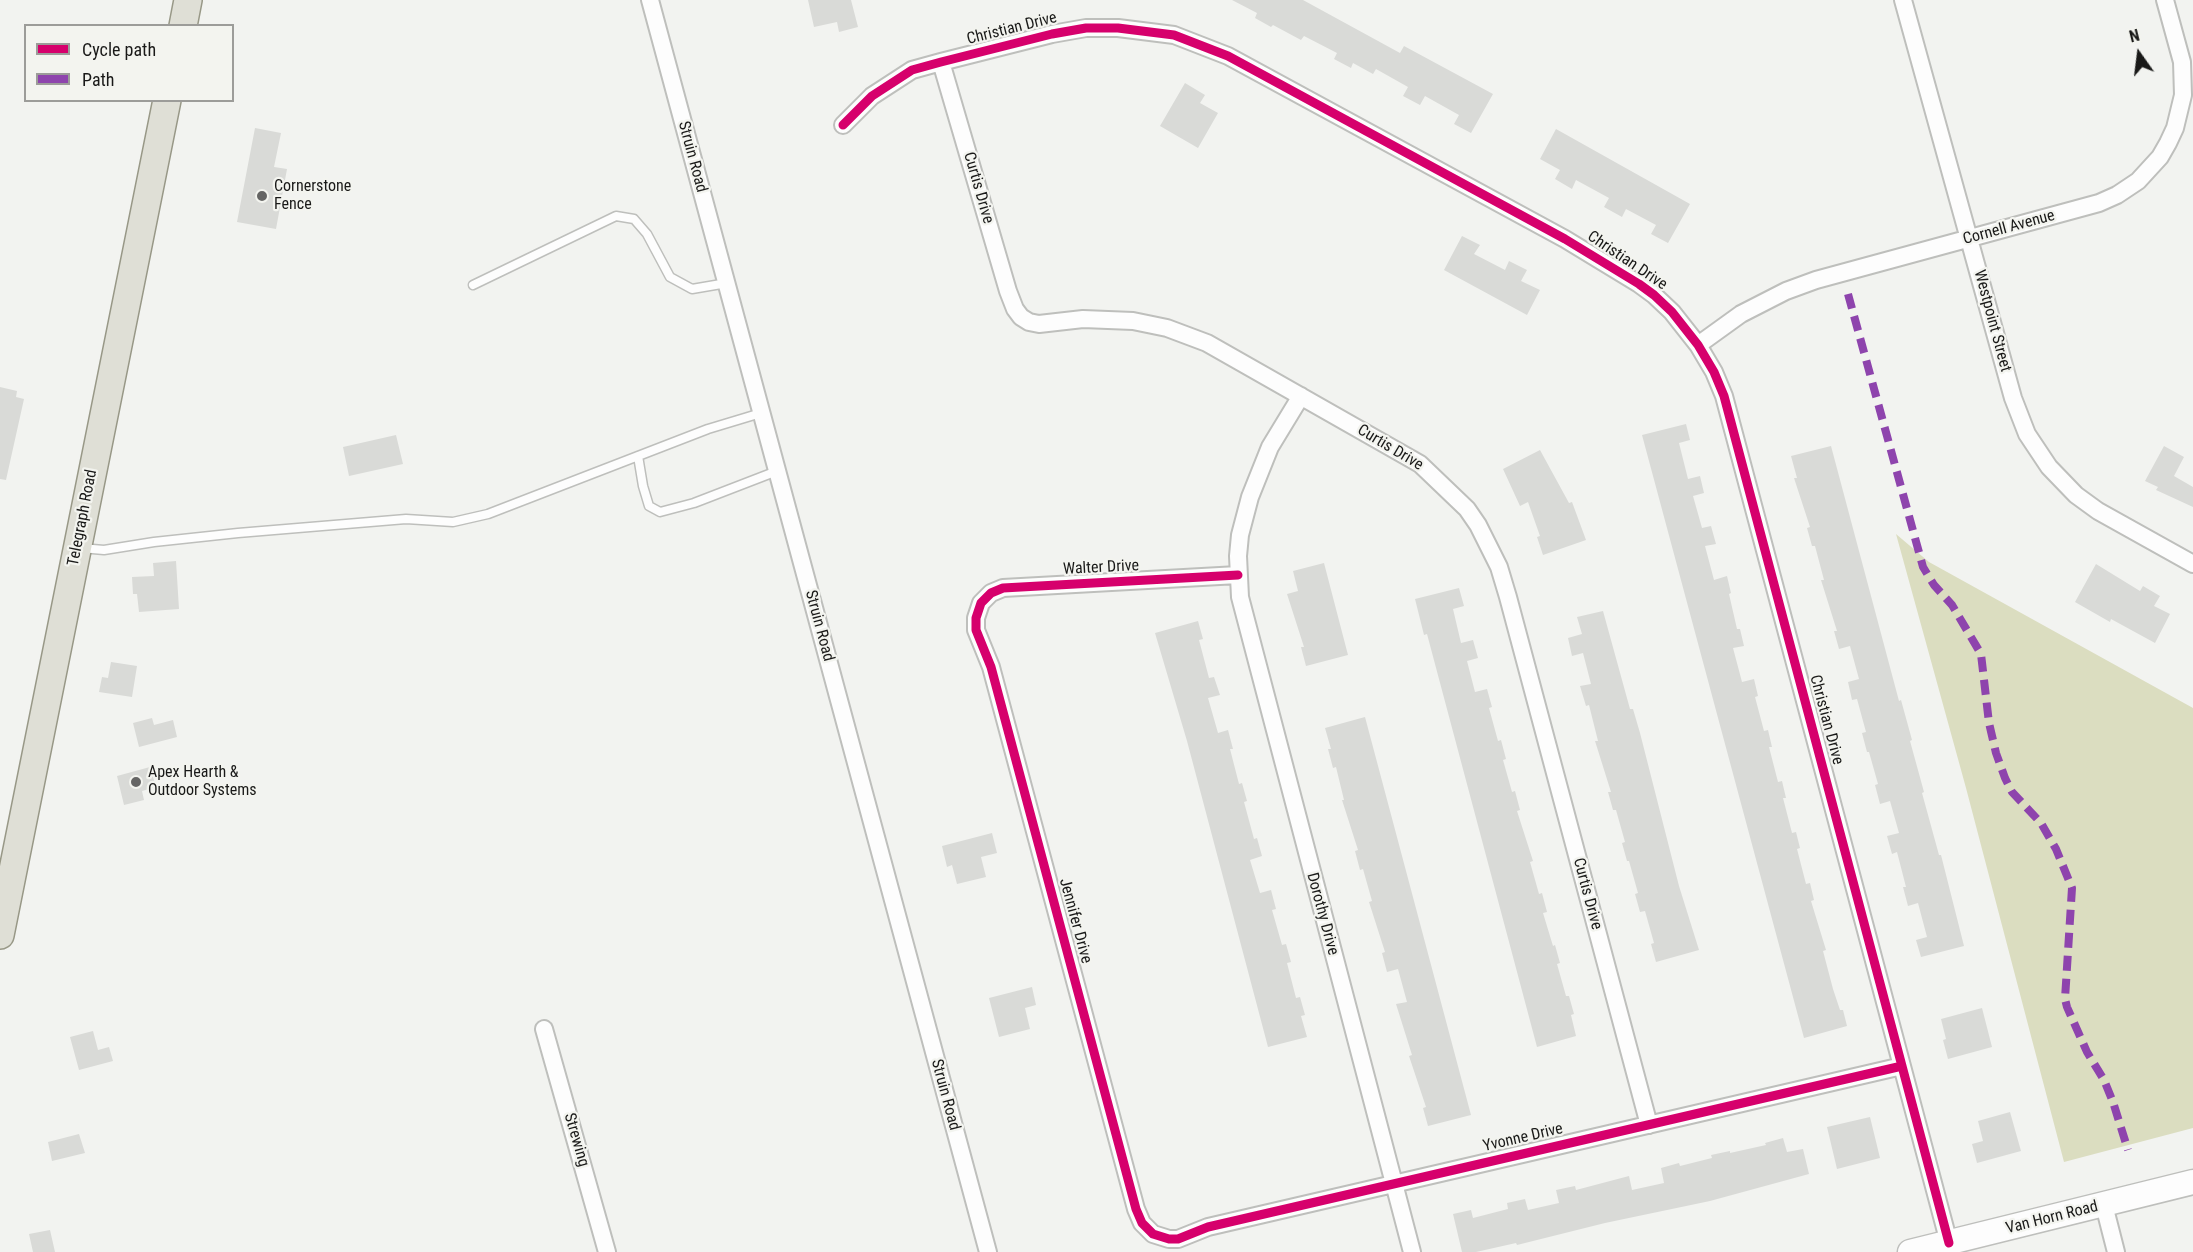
<!DOCTYPE html>
<html>
<head>
<meta charset="utf-8">
<style>
  body { margin:0 }
  #map { position:relative; width:2193px; height:1252px; overflow:hidden; background:#f2f3f0; font-family:"Roboto Condensed",sans-serif }
  canvas { display:block }
  .legend { position:absolute; left:24px; top:24px; width:210px; height:78px; box-sizing:border-box; background:#f3f4ef; border:2px solid #9c9c99; margin:0; padding:8px 10px; list-style:none; font-size:18px; color:#191918 }
  .legend li { display:flex; align-items:center; gap:12px; height:30px }
  .legend b { width:30px; border:2px solid #9c9c99 }
  .north { position:absolute; left:2109px; top:24px; width:60px; height:60px; -webkit-text-stroke:4px #f3f4ef; paint-order:stroke; rotate:346deg; font-size:16px; font-weight:700; line-height:24px; text-align:center; color:#191918 }
  .north::after { content:''; display:block; margin:auto; width:21px; height:27px; background:#191918; clip-path:polygon(50% 0,100% 100%,50% 72%,0 100%) }
</style>
</head>
<body>
<div id="map">
<canvas width="2193" height="1252"></canvas>
<ul class="legend">
<li><b style="height:8px;background:#d6006c"></b>Cycle path</li>
<li><b style="height:8px;background:#8e44ad"></b>Path</li>
</ul>
<div class="north">N</div>
</div>
<script>
const g = document.querySelector('canvas').getContext('2d');
g.lineJoin = 'round';
function fill(path, color) {
  g.fillStyle = color;
  g.fill(path, 'evenodd');
}
function poly(rows) {
  const path = new Path2D();
  for (const r of rows) {
    path.moveTo(r[0], r[1]);
    for (let i = 2; i < r.length; i += 2) path.lineTo(r[i], r[i + 1]);
  }
  return path;
}
function stroke(path, color, width, dash) {
  g.strokeStyle = color;
  g.lineWidth = width;
  g.lineCap = dash ? 'butt' : 'round';
  g.setLineDash(dash || []);
  g.stroke(path);
}
function drawText(font, color, halo, rows, align = 'center') {
  g.font = font + ' "Roboto Condensed",sans-serif';
  g.lineWidth = 4.5;
  g.setLineDash([]);
  g.textBaseline = 'middle';
  g.strokeStyle = halo;
  g.fillStyle = color;
  for (const [text, x, y, turn = 0] of rows) {
    g.save();
    g.translate(x, y);
    g.rotate((+turn || 0) * Math.PI / 180);
    g.textAlign = isNaN(turn) ? turn : align;
    if (halo) g.strokeText(text, 0, 0);
    g.fillText(text, 0, 0);
    g.restore();
  }
}
fill(poly([
  [1896,534,1929,562,2193,708,2193,1128,2064,1162,1966,788]
]), '#dbddc0');
fill(poly([
  [808,0,851,0,858,27,839,32,837,22,814,27],
  [1232,0,1303,0,1400,53,1404,46,1493,94,1471,133,1454,124,1459,115,1425,96,1420,105,1403,96,1408,87,1376,69,1373,74,1353,63,1351,68,1334,59,1337,53,1304,36,1301,40,1273,25,1271,27,1255,18,1257,13],
  [1185,83,1205,95,1200,103,1218,113,1198,148,1160,126],
  [255,128,281,133,274,167,287,169,276,229,237,222],
  [1556,129,1690,204,1668,243,1651,234,1656,225,1626,209,1622,217,1604,207,1609,198,1576,180,1572,189,1555,179,1560,170,1540,159],
  [1462,236,1480,245,1474,254,1505,270,1509,261,1527,270,1521,281,1540,290,1527,315,1444,270],
  [0,387,17,391,16,397,24,399,6,480,0,479],
  [1686,424,1690,440,1679,443,1688,479,1700,476,1704,493,1693,496,1702,528,1711,526,1716,544,1705,546,1714,580,1727,576,1731,593,1729,594,1737,629,1740,629,1744,646,1733,648,1742,682,1754,679,1758,696,1755,697,1764,731,1768,730,1772,747,1769,747,1778,782,1782,781,1786,798,1783,798,1792,833,1796,832,1800,848,1797,849,1806,884,1810,883,1814,900,1811,901,1826,950,1823,951,1833,989,1840,1010,1843,1010,1847,1026,1804,1038,1642,435],
  [396,435,403,464,349,476,343,447],
  [1831,446,1899,701,1901,700,1912,740,1910,741,1924,792,1922,793,1939,855,1941,855,1964,946,1921,957,1916,940,1927,937,1918,903,1908,906,1903,887,1906,887,1897,852,1892,854,1887,836,1899,833,1890,801,1880,804,1875,785,1878,784,1869,752,1867,752,1862,733,1866,732,1857,699,1852,700,1848,682,1859,679,1850,646,1839,649,1834,631,1837,631,1821,580,1824,580,1815,546,1812,546,1807,528,1810,527,1794,478,1797,478,1791,456],
  [2164,446,2184,457,2174,476,2193,487,2193,507,2156,490,2158,487,2145,481],
  [1540,450,1569,503,1572,502,1586,540,1543,555,1537,537,1540,536,1528,502,1520,506,1503,469],
  [176,561,179,609,139,612,137,594,133,594,132,577,154,576,153,563],
  [1324,563,1348,655,1306,666,1301,647,1304,647,1287,594,1298,591,1293,571],
  [2096,564,2140,591,2143,586,2160,596,2154,606,2170,614,2155,643,2111,619,2110,622,2075,602],
  [1459,588,1464,606,1453,609,1461,643,1473,640,1478,658,1467,661,1475,692,1487,689,1492,707,1489,708,1498,741,1501,740,1506,759,1503,760,1512,792,1515,791,1520,810,1517,811,1533,861,1530,862,1539,894,1542,893,1547,912,1543,913,1553,946,1555,945,1560,963,1557,964,1566,996,1569,996,1574,1014,1571,1015,1576,1036,1537,1047,1427,634,1424,635,1415,599],
  [1603,611,1630,709,1633,709,1640,733,1679,886,1699,950,1656,962,1651,944,1654,943,1645,911,1640,912,1635,894,1638,893,1629,861,1627,861,1622,843,1625,842,1616,810,1613,810,1608,792,1611,792,1595,741,1598,741,1589,705,1586,706,1580,686,1591,684,1583,653,1572,656,1568,638,1582,634,1577,617],
  [1198,621,1203,639,1199,640,1209,678,1214,677,1220,695,1208,698,1218,733,1228,730,1233,749,1230,749,1239,784,1242,783,1247,801,1244,802,1254,839,1257,838,1262,856,1250,860,1260,893,1271,890,1276,909,1272,910,1282,945,1286,944,1291,962,1287,963,1296,998,1300,997,1305,1015,1301,1016,1307,1037,1268,1047,1187,741,1155,633],
  [111,662,137,666,132,697,99,692,102,677,108,678],
  [1365,717,1471,1115,1428,1126,1423,1108,1426,1107,1409,1056,1412,1055,1396,1004,1407,1002,1398,969,1387,972,1382,953,1385,952,1369,902,1372,901,1363,869,1360,870,1355,851,1358,850,1342,800,1344,800,1336,767,1333,768,1328,749,1331,749,1325,728],
  [152,718,154,725,173,720,177,737,139,747,133,723],
  [150,767,156,787,142,791,144,800,124,805,117,776],
  [992,833,997,853,981,857,986,877,957,884,952,865,947,867,942,846],
  [1032,987,1036,1005,1025,1008,1030,1029,999,1037,989,998],
  [1982,1008,1992,1047,1948,1059,1943,1040,1946,1039,1941,1019],
  [93,1031,98,1050,109,1047,113,1061,79,1070,70,1037],
  [2010,1112,2021,1151,1977,1163,1972,1144,1983,1141,1978,1121],
  [1870,1117,1880,1158,1837,1169,1827,1127],
  [79,1134,85,1153,52,1161,48,1142],
  [1783,1138,1787,1152,1803,1149,1809,1174,1710,1201,1605,1223,1517,1245,1516,1243,1476,1252,1462,1252,1453,1214,1471,1210,1473,1218,1508,1209,1507,1203,1525,1199,1528,1210,1559,1203,1556,1190,1575,1186,1576,1190,1629,1176,1632,1190,1664,1183,1661,1168,1679,1163,1680,1166,1712,1158,1711,1155,1730,1151,1730,1153,1766,1145,1765,1143],
  [50,1230,55,1252,33,1252,29,1234]
]), '#d9dad7');
const service = poly([
  [473,285,616,216,634,219,647,234,670,277,692,289,727,283],
  [638,456,643,486,649,506,660,512,694,503,777,471],
  [81,548,104,550,154,542,238,533,406,519,453,522,488,514,708,429,761,413]
]);
const minor = poly([
  [650,0,988,1252],
  [1903,0,2013,398,2027,434,2049,467,2076,495,2098,511,2193,564],
  [941,62,1008,291,1015,309,1021,317,1029,322,1039,324,1083,319,1133,321,1167,328,1207,343,1420,464,1467,509,1478,525,1499,567,1508,597,1649,1125],
  [843,125,872,96,912,70,941,62,1052,34,1086,28,1118,28,1174,35,1228,56,1565,239,1639,284,1654,295,1672,312,1698,345,1714,372,1724,396,1949,1243],
  [1698,345,1741,314,1786,291,1816,280,2099,203,2117,195,2138,181,2160,157,2168,143,2175,128,2183,95,2182,62,2165,0],
  [1301,396,1270,447,1250,497,1240,535,1238,556,1240,597,1412,1252],
  [1238,575,1003,588,991,593,981,603,976,618,976,630,991,667,1136,1209,1142,1223,1153,1234,1169,1239,1178,1239,1208,1227,1902,1066],
  [544,1029,607,1252],
  [2104,1205,2116,1252]
]);
const secondary = poly([
  [1910,1252,2193,1182]
]);
const primary = poly([
  [183,26,188,0],
  [0,935,167,100]
]);
stroke(service, '#bebfbc', 11);
stroke(minor, '#bebfbc', 20);
stroke(secondary, '#bebfbc', 27);
stroke(primary, '#989887', 30);
stroke(service, '#fdfdfd', 8);
stroke(minor, '#fdfdfd', 16);
stroke(secondary, '#fdfdfd', 24);
stroke(primary, '#dfdfd6', 27);
stroke(poly([
  [1848,294,1923,567,1934,585,1952,605,1981,654,1989,723,1996,753,2005,778,2012,792,2041,823,2056,849,2072,888,2065,999,2067,1007,2087,1052,2104,1080,2113,1102,2128,1150]
]), '#8e44ad', 8, [15, 8]);
stroke(poly([
  [843,125,872,96,912,70,941,62,1052,34,1086,28,1118,28,1174,35,1228,56,1565,239,1639,284,1654,295,1672,312,1698,345,1714,372,1724,396,1949,1243],
  [1238,575,1003,588,991,593,981,603,976,618,976,630,991,667,1136,1209,1142,1223,1153,1234,1169,1239,1178,1239,1208,1227,1902,1066]
]), '#d6006c', 9);
for (const [x, y, r, color] of [
  [262,196,6,"#656564"],
  [136,782,6,"#656564"]
]) {
  const dot = new Path2D();
  dot.arc(x, y, r, 0, 2 * Math.PI);
  g.fillStyle = color;
  g.fill(dot);
  stroke(dot, '#f3f4ef', 2);
}
drawText('16px', '#191918', '#f3f4ef', [
  ["Christian Drive",1012,29,-14],
  ["Struin Road",692,157,75],
  ["Curtis Drive",978,188,74],
  ["Cornell Avenue",2009,228,-15],
  ["Christian Drive",1627,261,34],
  ["Westpoint Street",1992,321,75],
  ["Curtis Drive",1390,448,31],
  ["Telegraph Road",83,518,-79],
  ["Walter Drive",1101,568,-3],
  ["Struin Road",819,626,75],
  ["Christian Drive",1826,720,75],
  ["Curtis Drive",1587,894,75],
  ["Dorothy Drive",1322,914,75],
  ["Jennifer Drive",1075,921,75],
  ["Struin Road",945,1095,75],
  ["Yvonne Drive",1523,1138,-13],
  ["Strewing",576,1140,74],
  ["Van Horn Road",2052,1218,-14]
]);
drawText('16px', '#191918', '#f3f4ef', [
  ["Cornerstone",274,187],
  ["Fence",274,205],
  ["Apex Hearth &",148,773],
  ["Outdoor Systems",148,791]
], 'left');
</script>
</body>
</html>
